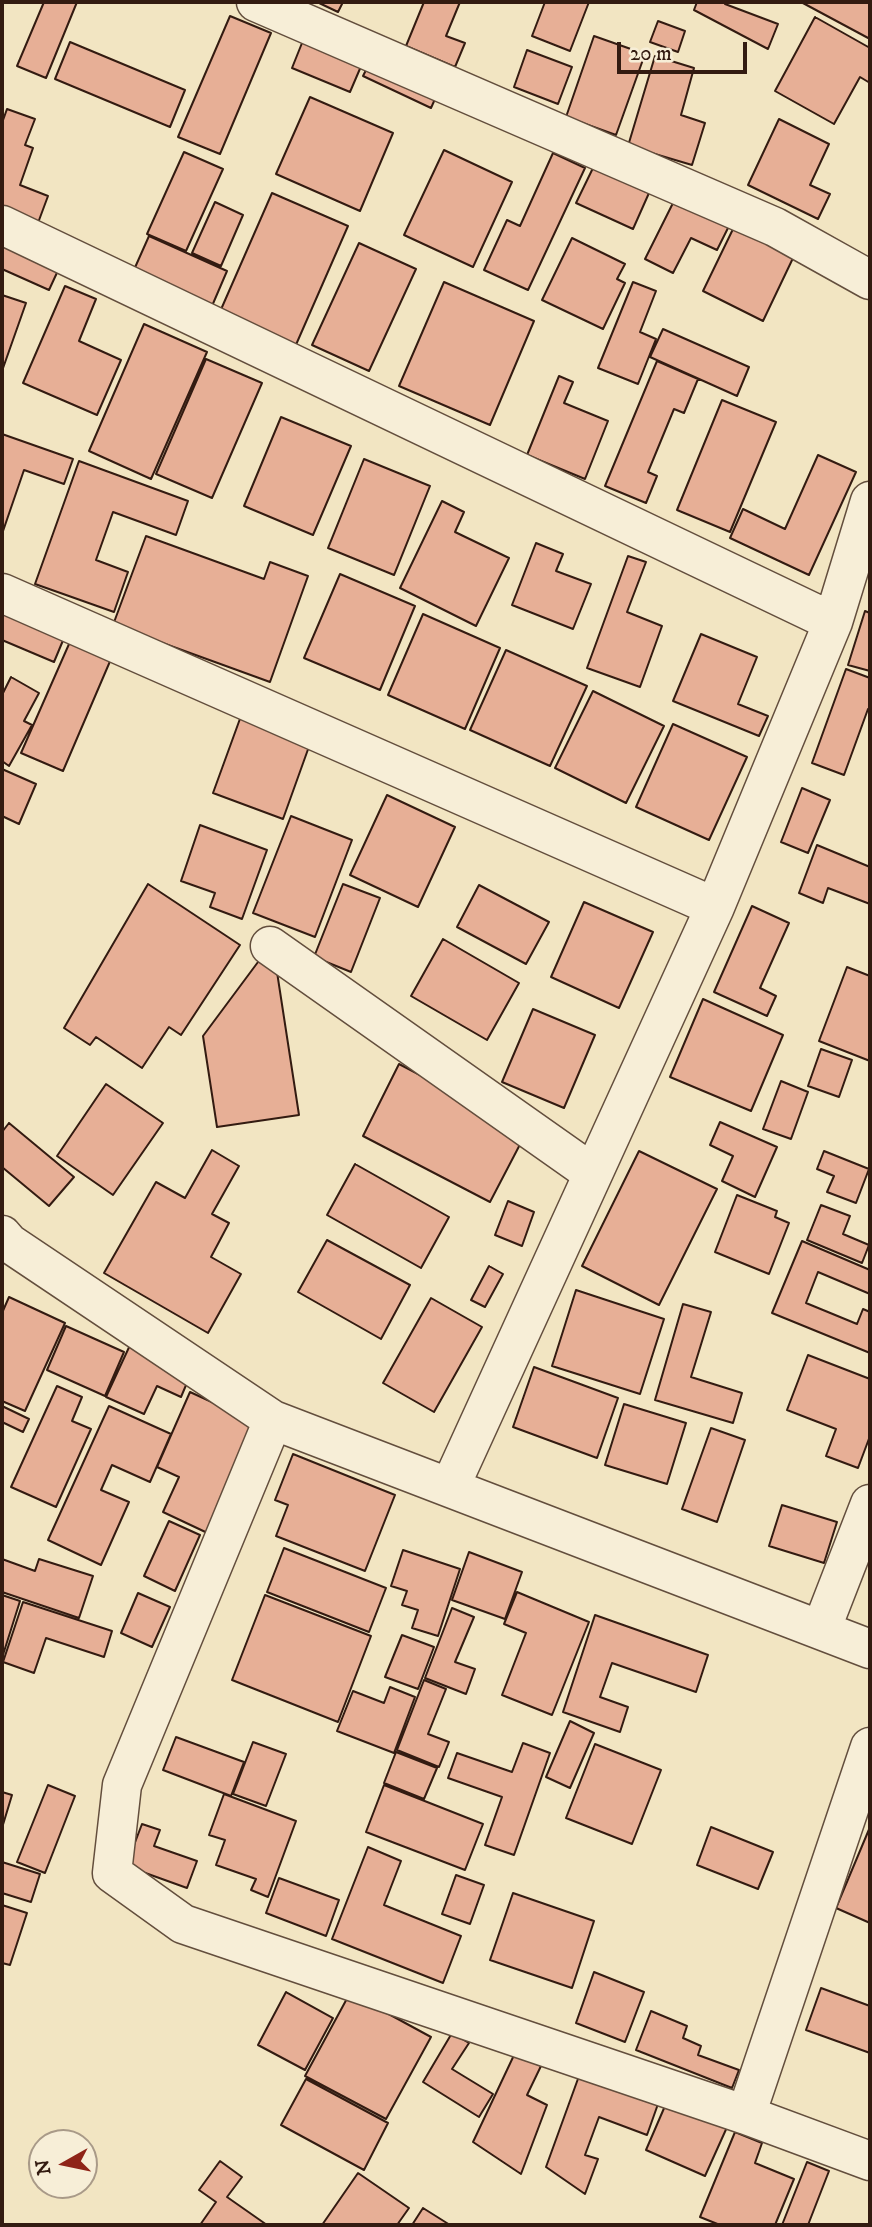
<!DOCTYPE html>
<html>
<head>
<meta charset="utf-8">
<style>
  body { margin:0 }
  #map { position:relative; width:872px; height:2227px; overflow:hidden; background:#f2e5c2; font-family:"IM FELL DW Pica",serif }
  canvas { display:block }
  .frame { position:absolute; inset:0; border:4px solid #331b11; pointer-events:none }
  .north { position:absolute; left:28px; top:2129px; width:70px; height:70px; box-sizing:border-box; background:#f7eed7; border:2px solid #a99a88; border-radius:50%; rotate:261deg; font-size:19px; font-weight:700; line-height:28px; text-align:center; color:#331b11 }
  .north::after { content:''; display:block; margin:auto; width:24px; height:32px; background:#8f2418; clip-path:polygon(50% 0,100% 100%,50% 72%,0 100%) }
  .scale { position:absolute; left:617px; top:42px; width:130px; height:32px; box-sizing:border-box; border:4px solid #331b11; border-top:0; padding-left:9px; font-size:21px; line-height:24px; white-space:nowrap; color:#331b11; -webkit-text-stroke:5px #f7eed7; paint-order:stroke }
</style>
</head>
<body>
<div id="map">
<canvas width="872" height="2227"></canvas>
<div class="frame"></div>
<div class="north">N</div>
<div class="scale">20 m</div>
</div>
<script>
const g = document.querySelector('canvas').getContext('2d');
g.lineJoin = 'round';
function fill(path, color) {
  g.fillStyle = color;
  g.fill(path, 'evenodd');
}
function poly(rows) {
  const path = new Path2D();
  for (const r of rows) {
    path.moveTo(r[0], r[1]);
    for (let i = 2; i < r.length; i += 2) path.lineTo(r[i], r[i + 1]);
  }
  return path;
}
function stroke(path, color, width, dash) {
  g.strokeStyle = color;
  g.lineWidth = width;
  g.lineCap = dash ? 'butt' : 'round';
  g.setLineDash(dash || []);
  g.stroke(path);
}
const building = poly([
  [44,2,77,2,46,78,17,66,44,2],
  [317,2,343,2,338,12,317,2],
  [424,2,460,2,446,36,465,43,455,67,406,46,424,2],
  [545,2,589,2,570,51,532,36,545,2],
  [697,2,726,2,725,4,778,24,768,49,694,10,697,2],
  [801,2,870,2,870,39,801,2],
  [230,16,271,33,220,154,178,137,230,16],
  [815,17,870,48,870,83,860,77,834,124,775,91,815,17],
  [658,21,685,31,678,52,650,42,658,21],
  [306,33,365,57,350,92,292,68,306,33],
  [594,36,645,54,616,135,566,117,594,36],
  [70,42,185,90,170,127,55,79,70,42],
  [527,50,572,67,558,104,514,87,527,50],
  [655,56,694,68,681,115,705,123,692,165,628,146,655,56],
  [372,58,439,90,431,108,363,76,372,58],
  [310,97,393,133,360,211,276,174,310,97],
  [7,109,35,119,25,145,33,148,20,185,48,196,35,231,2,218,2,123,7,109],
  [779,119,829,144,810,185,830,194,818,219,748,185,779,119],
  [444,150,512,182,473,267,404,235,444,150],
  [184,152,223,169,186,251,147,234,184,152],
  [553,153,585,168,528,290,484,270,507,220,520,226,553,153],
  [593,168,649,193,633,229,576,203,593,168],
  [272,193,348,226,295,347,219,314,272,193],
  [675,199,729,226,717,250,691,238,673,273,645,259,675,199],
  [215,202,243,215,221,266,192,253,215,202],
  [734,227,794,256,763,321,703,291,734,227],
  [149,236,227,271,212,306,133,272,149,236],
  [2,237,61,264,49,290,2,269,2,237],
  [572,238,625,264,617,279,625,283,603,329,542,300,572,238],
  [359,243,416,269,369,371,312,345,359,243],
  [444,282,534,321,490,425,399,386,444,282],
  [633,282,656,291,640,332,656,339,638,384,598,368,633,282],
  [65,286,96,299,79,341,121,360,97,415,23,383,65,286],
  [2,295,26,303,2,371,2,295],
  [144,324,207,352,151,479,89,451,144,324],
  [663,329,749,367,737,396,650,357,663,329],
  [206,359,262,383,212,498,156,474,206,359],
  [657,361,698,379,684,413,674,409,648,472,657,476,646,503,605,486,657,361],
  [559,376,573,382,564,403,608,421,585,479,527,455,559,376],
  [722,400,776,422,730,532,677,510,722,400],
  [281,417,351,446,313,535,244,506,281,417],
  [2,434,73,459,64,484,24,470,2,534,2,434],
  [818,455,856,472,809,575,730,538,743,509,785,529,818,455],
  [364,459,430,486,394,575,328,548,364,459],
  [79,461,188,501,176,535,113,512,96,560,128,572,114,612,35,584,79,461],
  [442,501,464,512,455,532,509,558,476,626,400,588,442,501],
  [146,536,264,579,270,562,308,576,270,682,113,625,146,536],
  [536,543,563,554,556,571,591,584,573,629,512,605,536,543],
  [628,556,646,562,627,612,662,626,640,687,587,668,628,556],
  [340,574,415,606,380,690,304,658,340,574],
  [2,597,69,626,54,662,2,640,2,597],
  [865,611,870,613,870,671,848,665,865,611],
  [423,614,500,648,465,729,388,695,423,614],
  [701,634,757,657,738,704,768,716,759,736,673,701,701,634],
  [73,635,114,652,63,771,21,753,73,635],
  [506,650,587,686,550,766,470,730,506,650],
  [846,669,870,678,870,710,868,709,844,775,812,763,846,669],
  [11,677,39,693,24,721,32,725,9,766,2,761,2,695,11,677],
  [593,691,664,726,626,803,555,768,593,691],
  [241,716,311,741,283,819,213,793,241,716],
  [673,724,747,757,709,840,636,807,673,724],
  [2,769,36,784,19,824,2,816,2,769],
  [802,788,830,800,808,853,781,842,802,788],
  [387,795,455,827,418,907,350,875,387,795],
  [291,816,352,840,315,937,253,913,291,816],
  [200,825,267,850,242,919,210,907,215,893,181,881,200,825],
  [817,845,870,867,870,904,828,888,823,903,799,893,817,845],
  [148,884,240,945,181,1035,169,1027,142,1068,96,1037,90,1045,64,1028,148,884],
  [343,884,380,898,351,972,314,957,343,884],
  [479,885,549,922,526,964,457,927,479,885],
  [584,902,653,932,619,1008,551,977,584,902],
  [752,906,789,923,760,988,776,996,767,1016,714,992,752,906],
  [443,939,519,983,487,1040,411,996,443,939],
  [275,959,299,1115,217,1127,203,1036,258,962,275,959],
  [847,967,870,976,870,1061,819,1041,847,967],
  [703,999,783,1035,751,1111,670,1077,703,999],
  [533,1009,595,1035,564,1108,502,1082,533,1009],
  [821,1049,852,1060,839,1097,808,1086,821,1049],
  [399,1064,527,1131,490,1202,363,1136,399,1064],
  [781,1081,808,1092,791,1139,763,1129,781,1081],
  [106,1084,163,1123,113,1195,57,1156,106,1084],
  [720,1122,777,1147,755,1197,722,1181,733,1156,710,1145,720,1122],
  [9,1123,74,1177,49,1206,2,1167,2,1132,9,1123],
  [212,1150,239,1166,212,1214,229,1223,211,1257,241,1274,208,1333,104,1273,156,1182,185,1198,212,1150],
  [639,1151,717,1189,659,1305,582,1266,639,1151],
  [824,1151,869,1169,856,1203,827,1192,834,1176,817,1169,824,1151],
  [355,1164,449,1217,421,1268,327,1215,355,1164],
  [737,1195,777,1211,775,1217,789,1223,769,1274,715,1252,737,1195],
  [508,1201,534,1212,522,1246,495,1235,508,1201],
  [821,1205,850,1216,843,1234,869,1245,862,1263,807,1240,821,1205],
  [327,1240,410,1285,381,1339,298,1292,327,1240],
  [802,1241,870,1270,870,1294,818,1272,806,1303,857,1324,863,1309,870,1312,870,1353,772,1313,802,1241],
  [489,1266,503,1274,485,1307,471,1300,489,1266],
  [576,1290,664,1319,640,1394,552,1366,576,1290],
  [9,1297,65,1323,25,1411,2,1401,2,1313,9,1297],
  [431,1298,482,1327,434,1412,383,1383,431,1298],
  [683,1304,711,1312,691,1377,742,1393,733,1423,655,1400,683,1304],
  [66,1326,124,1352,105,1396,47,1370,66,1326],
  [131,1343,192,1371,181,1397,157,1386,144,1414,106,1397,131,1343],
  [808,1355,870,1379,870,1436,858,1468,826,1456,836,1429,787,1410,808,1355],
  [534,1367,618,1398,597,1458,513,1427,534,1367],
  [57,1386,82,1397,72,1421,91,1429,56,1507,11,1487,57,1386],
  [190,1392,266,1427,216,1537,163,1512,179,1477,157,1467,190,1392],
  [624,1404,686,1423,667,1484,605,1465,624,1404],
  [2,1406,29,1419,23,1432,2,1422,2,1406],
  [109,1406,171,1434,150,1482,112,1465,101,1490,129,1502,101,1565,48,1540,109,1406],
  [711,1428,745,1440,717,1522,682,1509,711,1428],
  [293,1454,395,1495,365,1571,276,1536,288,1505,275,1500,293,1454],
  [782,1505,837,1522,824,1563,769,1546,782,1505],
  [169,1521,200,1535,175,1591,144,1576,169,1521],
  [284,1548,386,1588,369,1632,267,1592,284,1548],
  [403,1550,460,1569,438,1636,412,1628,418,1610,402,1605,407,1591,391,1586,403,1550],
  [469,1552,522,1572,505,1619,452,1600,469,1552],
  [2,1559,35,1571,39,1559,93,1576,79,1618,2,1592,2,1559],
  [517,1592,589,1622,552,1715,502,1695,526,1633,504,1624,517,1592],
  [138,1593,170,1607,152,1647,121,1633,138,1593],
  [2,1595,20,1601,2,1658,2,1595],
  [265,1595,371,1636,338,1722,232,1680,265,1595],
  [23,1602,112,1631,104,1657,46,1638,34,1673,3,1662,23,1602],
  [452,1608,474,1617,455,1662,475,1669,466,1694,425,1678,452,1608],
  [595,1615,708,1655,696,1692,612,1663,600,1697,628,1707,620,1732,563,1712,595,1615],
  [402,1635,434,1647,418,1689,385,1677,402,1635],
  [424,1680,446,1689,428,1734,449,1742,439,1767,397,1750,424,1680],
  [390,1687,415,1697,394,1753,337,1731,353,1691,384,1703,390,1687],
  [570,1721,594,1733,570,1788,546,1777,570,1721],
  [176,1737,244,1762,231,1796,163,1770,176,1737],
  [253,1742,286,1754,266,1806,233,1794,253,1742],
  [523,1743,550,1753,514,1855,485,1845,502,1797,448,1778,457,1753,512,1772,523,1743],
  [595,1744,661,1770,632,1844,566,1818,595,1744],
  [396,1752,437,1768,424,1799,384,1783,396,1752],
  [48,1785,75,1796,45,1873,17,1862,48,1785],
  [384,1785,483,1824,465,1870,366,1832,384,1785],
  [2,1792,12,1795,2,1828,2,1792],
  [224,1794,296,1821,268,1897,251,1890,256,1879,216,1865,225,1840,209,1835,224,1794],
  [142,1824,160,1830,154,1846,197,1861,187,1888,126,1866,142,1824],
  [711,1827,773,1852,758,1889,697,1865,711,1827],
  [870,1827,870,1923,836,1908,870,1827],
  [368,1847,401,1861,384,1905,461,1936,443,1983,332,1939,368,1847],
  [2,1862,40,1874,31,1902,2,1893,2,1862],
  [456,1875,484,1885,470,1924,442,1914,456,1875],
  [279,1878,339,1900,326,1936,266,1913,279,1878],
  [513,1893,594,1921,572,1988,490,1960,513,1893],
  [2,1905,27,1913,10,1965,2,1963,2,1905],
  [594,1972,644,1992,625,2042,576,2023,594,1972],
  [821,1988,870,2006,870,2053,806,2030,821,1988],
  [286,1992,333,2018,305,2070,258,2045,286,1992],
  [350,1993,431,2037,386,2119,305,2076,350,1993],
  [651,2011,687,2026,683,2038,701,2046,698,2055,739,2070,732,2088,636,2050,651,2011],
  [452,2033,469,2043,452,2069,493,2094,479,2117,423,2082,452,2033],
  [515,2053,541,2066,527,2095,547,2105,521,2174,473,2142,515,2053],
  [579,2076,658,2104,647,2135,599,2117,585,2155,598,2159,585,2194,546,2167,579,2076],
  [306,2079,388,2123,364,2170,281,2125,306,2079],
  [668,2099,728,2125,705,2176,646,2150,668,2099],
  [735,2132,762,2143,755,2163,794,2179,775,2225,720,2225,700,2217,735,2132],
  [220,2161,242,2177,227,2197,267,2225,200,2225,216,2202,199,2190,220,2161],
  [807,2162,829,2171,808,2225,782,2225,807,2162],
  [358,2173,409,2208,397,2225,322,2225,358,2173],
  [423,2208,450,2225,412,2225,423,2208]
]);
fill(building, '#e7af96');
stroke(building, '#331b11', 2);
const street = poly([
  [256,2,775,227,870,280],
  [2,225,833,622],
  [2,593,715,907],
  [270,946,592,1173],
  [2,1235,9,1243,273,1420,870,1649],
  [273,1420,122,1785,112,1873,183,1924,746,2115,870,2161],
  [450,1487,715,907,833,622,870,501],
  [821,1630,870,1504],
  [746,2115,870,1747]
]);
stroke(street, '#634e3d', 41);
stroke(street, '#f7eed7', 38);
</script>
</body>
</html>
